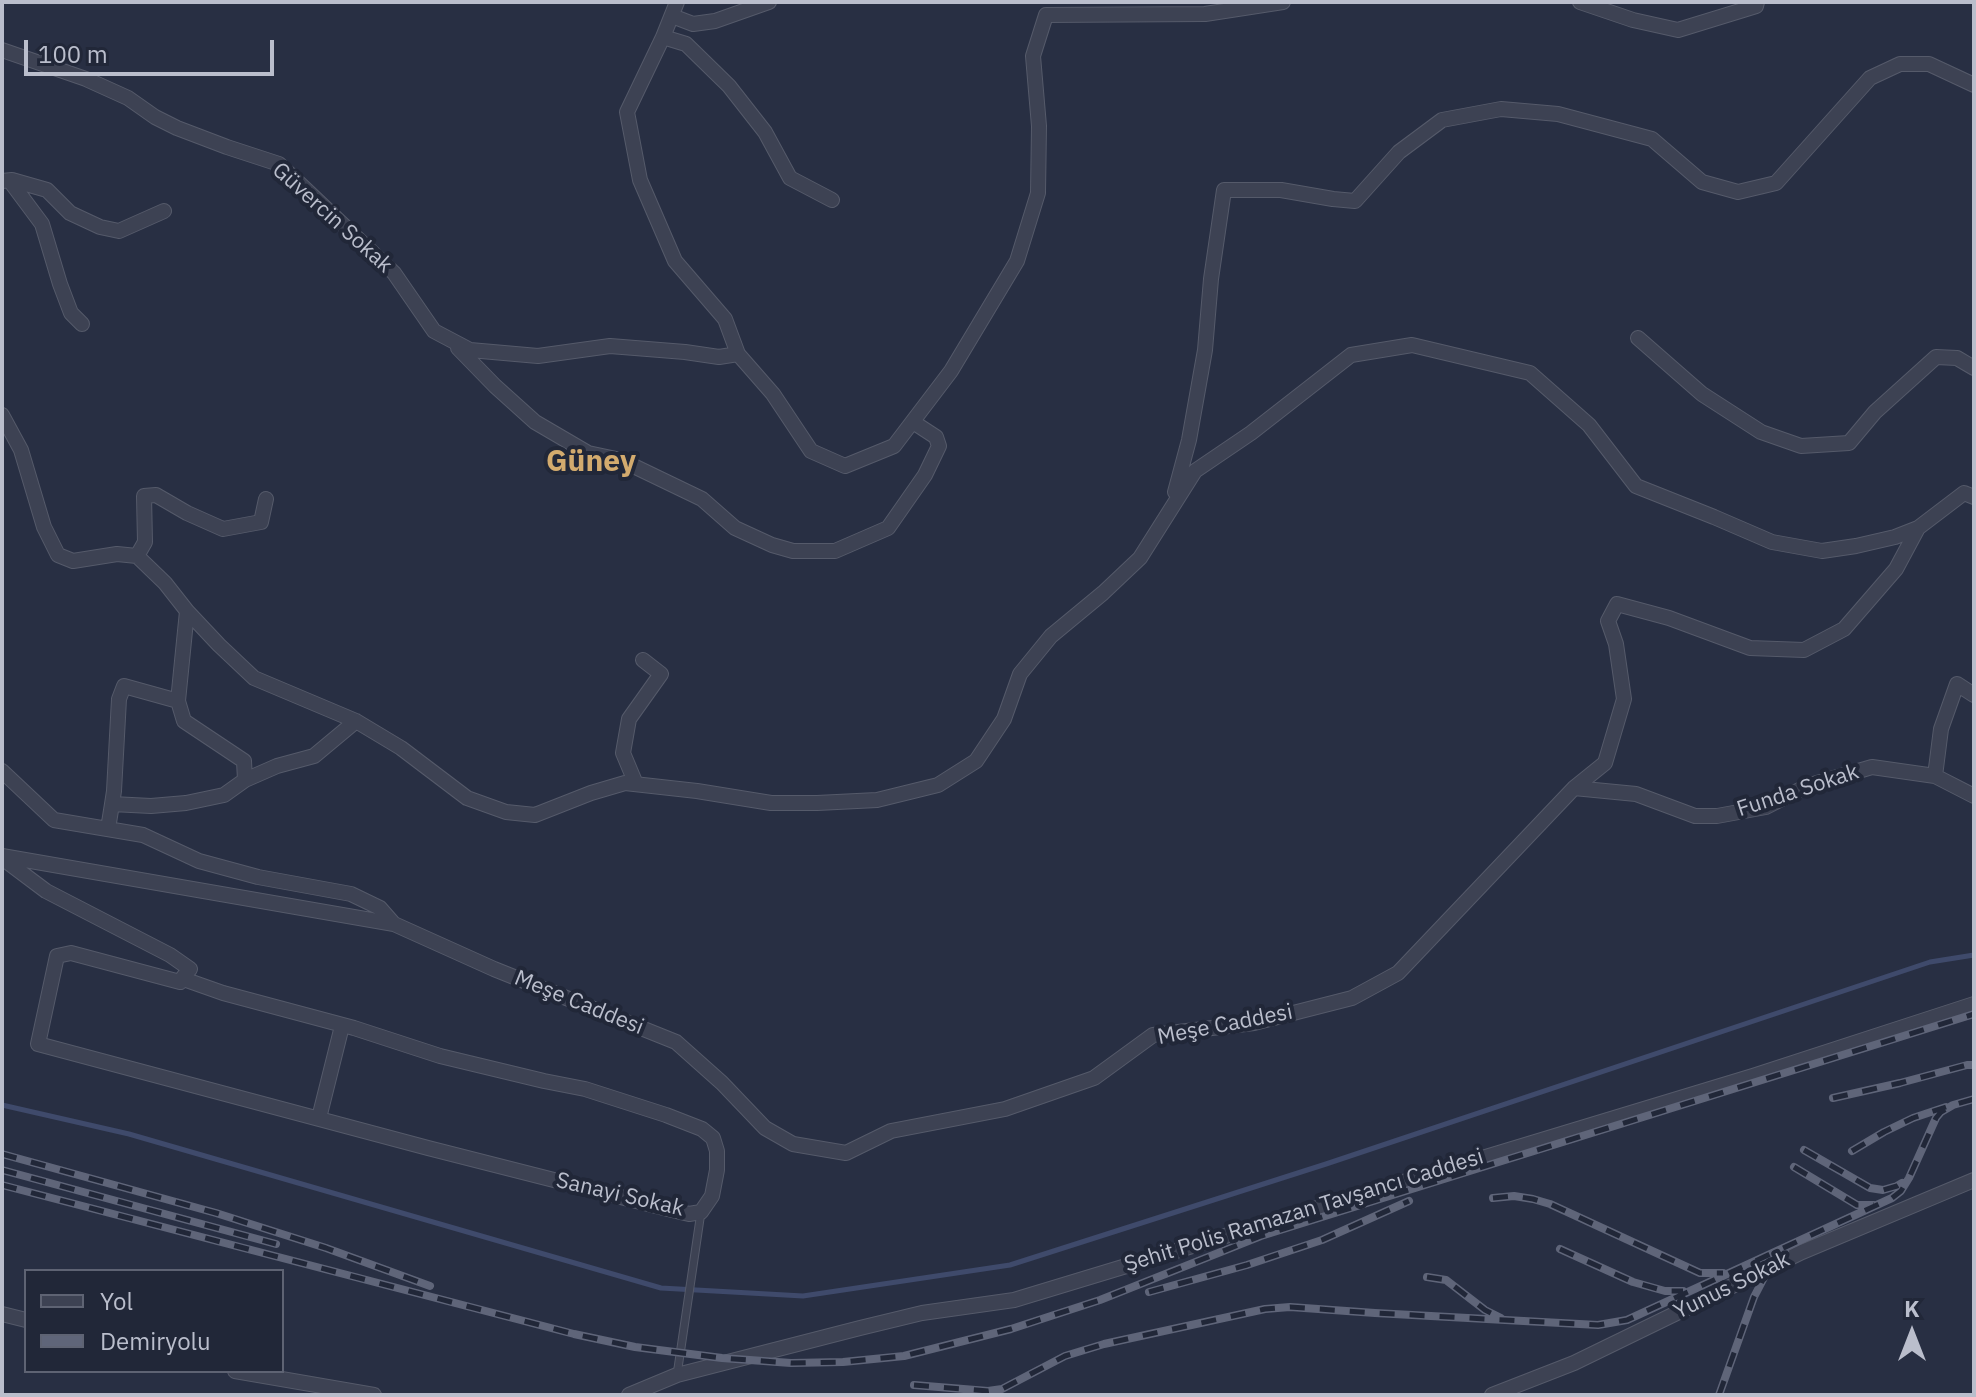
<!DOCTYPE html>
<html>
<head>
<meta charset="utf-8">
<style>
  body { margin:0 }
  #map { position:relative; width:1976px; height:1397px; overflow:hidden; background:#282f43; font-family:"IBM Plex Sans",sans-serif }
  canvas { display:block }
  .frame { position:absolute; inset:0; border:4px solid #babecc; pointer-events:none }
  .legend { position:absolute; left:24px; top:1269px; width:260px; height:104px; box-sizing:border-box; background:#212738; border:2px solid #5e6373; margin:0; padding:10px 14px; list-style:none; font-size:24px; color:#babecc }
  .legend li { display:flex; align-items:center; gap:16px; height:40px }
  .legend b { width:40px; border:2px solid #5e6373 }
  .north { position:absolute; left:1872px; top:1293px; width:80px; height:80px; -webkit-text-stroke:6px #212738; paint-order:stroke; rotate:0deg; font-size:22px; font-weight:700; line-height:32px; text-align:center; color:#babecc }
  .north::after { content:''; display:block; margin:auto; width:28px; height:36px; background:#babecc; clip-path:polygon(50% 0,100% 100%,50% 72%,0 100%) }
  .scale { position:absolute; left:24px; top:40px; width:250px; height:36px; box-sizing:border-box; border:4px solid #babecc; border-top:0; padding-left:10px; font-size:24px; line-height:28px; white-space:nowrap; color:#babecc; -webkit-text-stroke:6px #212738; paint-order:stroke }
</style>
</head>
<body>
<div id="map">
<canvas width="1976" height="1397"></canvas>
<div class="frame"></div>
<ul class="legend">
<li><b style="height:10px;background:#3d4253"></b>Yol</li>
<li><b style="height:10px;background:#5f6579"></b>Demiryolu</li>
</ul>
<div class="north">K</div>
<div class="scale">100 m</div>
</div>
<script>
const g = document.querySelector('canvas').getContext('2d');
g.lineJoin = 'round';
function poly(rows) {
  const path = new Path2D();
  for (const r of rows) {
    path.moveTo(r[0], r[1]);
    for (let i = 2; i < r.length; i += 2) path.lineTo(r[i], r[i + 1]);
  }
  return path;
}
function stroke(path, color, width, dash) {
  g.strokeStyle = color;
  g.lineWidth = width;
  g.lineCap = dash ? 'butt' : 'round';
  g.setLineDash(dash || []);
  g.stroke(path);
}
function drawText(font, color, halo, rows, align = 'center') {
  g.font = font + ' "IBM Plex Sans",sans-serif';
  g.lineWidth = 8;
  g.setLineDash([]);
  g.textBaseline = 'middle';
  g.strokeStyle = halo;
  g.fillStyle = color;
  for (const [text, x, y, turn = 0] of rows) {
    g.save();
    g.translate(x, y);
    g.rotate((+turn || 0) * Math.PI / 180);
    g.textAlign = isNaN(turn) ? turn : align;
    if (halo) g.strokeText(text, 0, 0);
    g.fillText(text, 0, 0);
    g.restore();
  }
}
stroke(poly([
  [2,1105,129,1134,661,1288,803,1296,1010,1265,1326,1164,1930,962,1974,955]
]), '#3f4a6b', 5);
const lane = poly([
  [677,1375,701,1212]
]);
const street = poly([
  [1580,2,1633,20,1678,30,1756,6,1757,2],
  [672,16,693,24,715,21,769,2],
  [663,37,686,44,729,86,765,132,790,178,832,200],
  [2,50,86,79,128,98,155,117,177,128,227,147,279,164,394,273,434,331,470,350,538,356,610,346,685,352,719,357,738,354,725,319,675,261,640,180,627,112,663,37,677,2],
  [2,181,12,180,47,190,70,213,100,227,119,231,164,211],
  [10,181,42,224,60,284,71,313,82,324],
  [1638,338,1702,394,1761,432,1801,446,1849,443,1875,412,1936,357,1957,358,1974,368],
  [458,348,495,386,535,422,588,453,621,460,702,499,735,528,772,545,793,551,835,551,888,528,925,475,939,446,936,437,913,422],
  [738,354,773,394,811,451,845,466,894,446,951,371,1017,261,1038,193,1039,126,1033,56,1046,15,1205,14,1283,2],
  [2,415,21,450,44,527,58,555,73,561,117,554,137,556,165,583,187,611,219,645,254,678,356,721,401,748,467,798,506,812,535,815,591,793,625,783,697,791,771,803,817,803,877,800,938,785,976,761,1004,719,1020,674,1051,636,1103,593,1140,558,1195,471,1251,433,1351,355,1412,345,1530,373,1589,425,1636,486,1714,517,1772,542,1822,551,1856,546,1895,537,1918,528],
  [1175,492,1189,440,1205,350,1211,279,1224,190,1281,190,1333,199,1355,201,1399,152,1442,120,1501,109,1558,114,1652,139,1702,182,1738,192,1776,183,1870,78,1900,64,1929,64,1974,85],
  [137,556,145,542,144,496,156,495,187,513,223,529,261,522,266,499],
  [178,701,187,611],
  [2,771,54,820,143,835,199,861,258,877,351,894,380,908,394,924],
  [1935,776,1941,729,1957,684,1974,695],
  [245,780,277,766,314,756,356,721],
  [636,784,623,753,629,719,661,674,643,660],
  [1574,788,1636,794,1695,816,1717,816,1766,807,1807,786,1872,767,1935,776,1974,796],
  [108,829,112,804,114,791,119,699,124,686,178,701,184,721,244,761,245,780,224,795,186,803,151,806,112,804],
  [2,856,394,924,494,969,676,1042,722,1083,765,1128,793,1144,846,1153,891,1131,1005,1109,1094,1078,1153,1035,1254,1023,1352,998,1398,973,1574,788,1605,763,1624,699,1616,644,1608,621,1617,604,1669,618,1750,648,1804,650,1844,629,1896,569,1918,528,1964,493,1974,497],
  [2,858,46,891,170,955,190,969,184,976,180,982,71,953,57,956,38,1044,428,1148,664,1208,689,1214,701,1212,712,1196,717,1170,717,1151,713,1138,702,1129,666,1115,585,1089,544,1081,440,1056,354,1028,223,993,189,981,184,976],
  [319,1118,342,1026],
  [2,1314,26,1320],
  [235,1371,374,1395],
  [629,1395,677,1375,860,1328,922,1313,1014,1300,1753,1076,1974,1004],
  [1492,1395,1574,1363,1802,1252,1974,1180]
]);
stroke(lane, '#555a6a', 9);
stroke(street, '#555a6a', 16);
stroke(lane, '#3d4253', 7);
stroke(street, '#3d4253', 14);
const rail = poly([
  [1833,1098,1900,1083,1967,1065,1974,1065],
  [1804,1150,1870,1188,1883,1190,1897,1186,1902,1183],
  [1852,1151,1884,1132,1913,1118,1946,1107],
  [2,1154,216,1213,326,1248,430,1286],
  [1794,1167,1857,1205,1874,1205],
  [2,1170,276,1244],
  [2,1185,574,1334,635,1347,722,1358,791,1363,843,1362,904,1356,1011,1329,1100,1300,1261,1236,1974,1014],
  [1493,1198,1514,1196,1533,1199,1550,1204,1700,1273,1723,1273],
  [1560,1249,1633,1282,1665,1291,1683,1291],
  [1427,1277,1446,1280,1485,1310,1501,1318],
  [1149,1292,1247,1265,1322,1240,1409,1201],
  [914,1385,988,1391,1002,1389,1065,1356,1104,1344,1265,1309,1290,1307,1375,1313,1598,1325,1627,1320,1892,1198,1901,1191,1909,1178,1936,1118,1941,1112,1953,1105,1974,1099],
  [1719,1395,1754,1297,1767,1272,1785,1252]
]);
stroke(rail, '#5f6579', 8);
stroke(rail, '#212738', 5, [15]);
drawText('22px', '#babecc', '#212738', [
  ["Güvercin Sokak",332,218,42],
  ["Funda Sokak",1798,791,-18],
  ["Meşe Caddesi",579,1003,22],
  ["Meşe Caddesi",1225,1025,-11],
  ["Sanayi Sokak",620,1195,13],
  ["Şehit Polis Ramazan Tavşancı Caddesi",1304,1211,-17],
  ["Yunus Sokak",1732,1286,-26]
]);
drawText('bold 30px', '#d3ab6e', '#212738', [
  ["Güney",591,462]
]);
</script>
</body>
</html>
